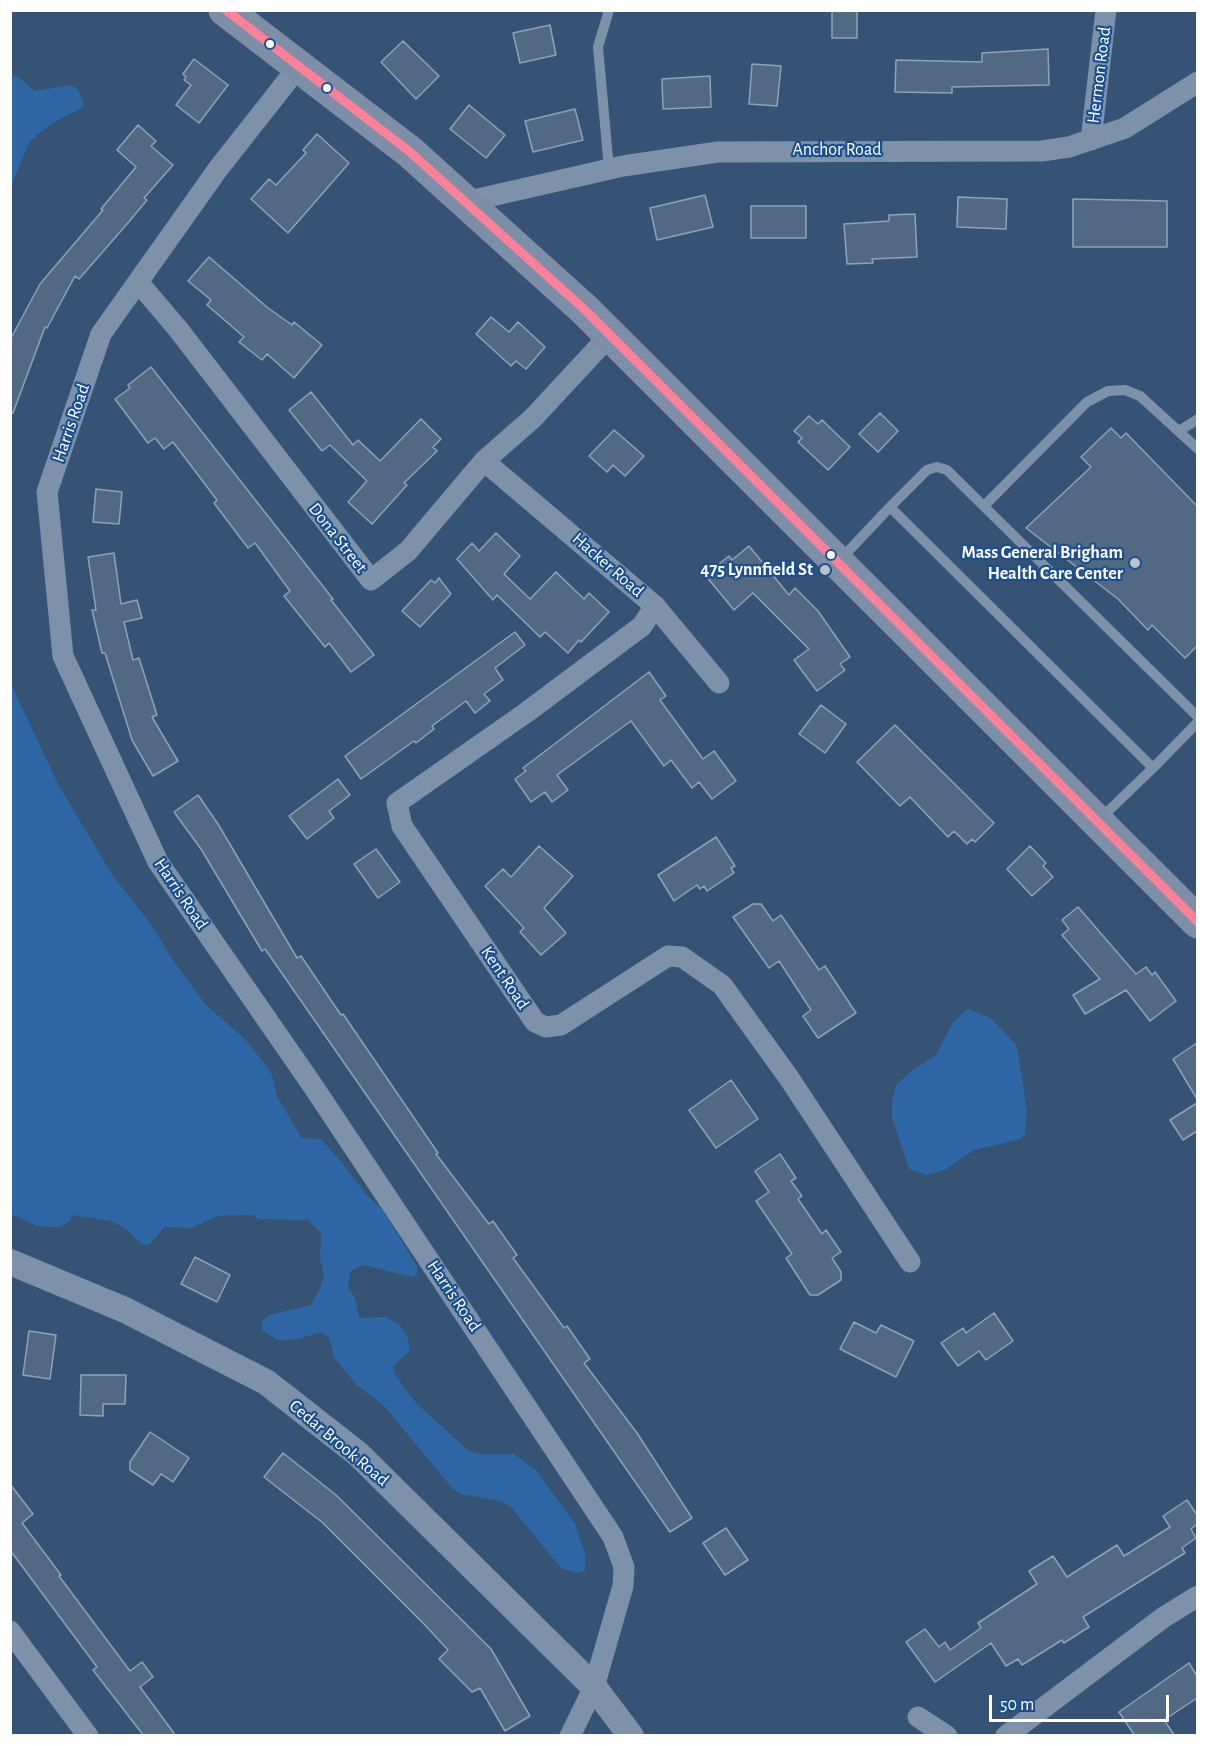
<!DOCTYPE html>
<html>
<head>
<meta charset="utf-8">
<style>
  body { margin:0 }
  #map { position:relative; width:1208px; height:1746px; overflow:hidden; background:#365274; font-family:"Alegreya Sans",sans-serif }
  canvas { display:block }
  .frame { position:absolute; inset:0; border:12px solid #fff; pointer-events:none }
  .scale { position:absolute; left:989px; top:1695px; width:180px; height:27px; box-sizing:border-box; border:3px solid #fff; border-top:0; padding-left:8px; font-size:18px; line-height:21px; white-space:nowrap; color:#fff; -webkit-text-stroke:4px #1b4f8f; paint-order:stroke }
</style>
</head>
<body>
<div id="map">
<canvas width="1208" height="1746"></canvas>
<div class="frame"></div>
<div class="scale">50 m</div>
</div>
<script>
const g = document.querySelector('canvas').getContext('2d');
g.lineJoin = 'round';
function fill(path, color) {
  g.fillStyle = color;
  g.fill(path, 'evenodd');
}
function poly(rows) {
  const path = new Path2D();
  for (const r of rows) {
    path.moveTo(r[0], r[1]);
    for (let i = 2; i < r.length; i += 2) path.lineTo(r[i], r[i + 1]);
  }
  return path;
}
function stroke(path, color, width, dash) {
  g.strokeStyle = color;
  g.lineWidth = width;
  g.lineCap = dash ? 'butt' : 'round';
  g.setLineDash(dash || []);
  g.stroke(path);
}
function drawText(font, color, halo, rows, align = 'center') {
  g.font = font + ' "Alegreya Sans",sans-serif';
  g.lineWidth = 4.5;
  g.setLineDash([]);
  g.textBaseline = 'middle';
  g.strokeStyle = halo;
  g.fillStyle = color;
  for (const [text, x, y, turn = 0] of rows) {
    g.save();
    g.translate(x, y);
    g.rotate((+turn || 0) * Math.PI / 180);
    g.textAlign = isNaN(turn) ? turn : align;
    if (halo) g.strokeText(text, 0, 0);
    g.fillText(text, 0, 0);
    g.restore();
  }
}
fill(poly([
  [11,75,17,76,35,91,72,85,78,90,84,104,80,109,52,123,30,141,11,186],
  [10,682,59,786,113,876,150,923,173,960,206,1005,244,1038,264,1063,272,1075,277,1097,302,1138,321,1139,343,1164,365,1193,382,1209,417,1266,417,1275,411,1277,364,1265,351,1271,349,1280,348,1288,355,1298,359,1318,387,1317,400,1325,408,1339,410,1351,393,1366,396,1376,416,1403,469,1451,479,1454,514,1454,536,1470,575,1524,585,1553,585,1571,578,1573,561,1568,510,1506,500,1501,460,1494,452,1488,385,1407,357,1385,334,1358,329,1337,322,1332,298,1339,277,1340,262,1330,262,1322,269,1315,311,1305,321,1286,324,1275,320,1259,321,1233,308,1220,258,1219,253,1215,218,1216,191,1228,165,1227,149,1245,141,1244,125,1228,110,1221,72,1215,70,1221,60,1227,52,1227,37,1226,11,1214],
  [968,1009,991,1018,1017,1046,1027,1110,1025,1134,1021,1139,974,1150,945,1170,927,1175,909,1169,892,1118,892,1101,896,1085,910,1072,936,1055,953,1022]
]), '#2f66a5');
const building = poly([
  [832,10,857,10,857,38,832,38,832,10],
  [550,25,556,55,520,63,513,33,550,25],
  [403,41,439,76,416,99,381,62,403,41],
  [1048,49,1049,85,952,87,952,93,895,92,896,60,982,62,982,53,1048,49],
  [194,59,228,85,199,123,176,105,191,85,184,80,186,77,183,74,194,59],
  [752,64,781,66,777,106,749,104,752,64],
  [710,76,711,107,663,109,662,79,710,76],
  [469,105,505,135,486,158,450,129,469,105],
  [575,109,583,140,533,152,525,121,575,109],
  [138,125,156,141,151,146,173,165,144,198,147,200,127,224,79,279,75,276,47,328,45,327,13,413,10,412,10,340,40,284,103,210,101,209,136,167,117,150,138,125],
  [317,134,349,163,288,233,251,199,269,179,276,185,306,153,303,150,317,134],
  [705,195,713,227,657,240,650,208,705,195],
  [958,197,1007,199,1006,229,957,227,958,197],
  [1073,199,1167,201,1167,247,1073,247,1073,199],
  [751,206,806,206,806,238,751,238,751,206],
  [915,214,917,257,872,259,873,263,847,264,844,224,889,221,889,215,915,214],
  [209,257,268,308,292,325,294,322,322,345,294,378,267,354,262,360,239,342,244,337,207,305,211,300,188,281,209,257],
  [491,317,509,332,518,322,545,347,526,369,516,361,511,366,476,334,491,317],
  [151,367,333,599,331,600,374,655,351,672,329,643,325,647,284,596,290,591,255,543,248,548,214,503,217,500,173,442,164,449,155,438,148,443,115,399,130,388,128,385,151,367],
  [311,392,353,445,358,440,380,461,421,419,441,439,433,447,437,451,404,483,407,485,372,524,348,502,367,481,330,445,322,451,289,410,311,392],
  [880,413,898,431,878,452,859,434,880,413],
  [809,416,818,424,822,420,850,447,828,470,798,442,802,438,794,431,809,416],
  [1111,428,1121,438,1126,433,1197,506,1197,646,1185,658,1152,625,1148,630,1118,599,1026,528,1091,467,1081,457,1111,428],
  [614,430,644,456,625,476,613,465,607,472,589,456,614,430],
  [96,489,122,492,119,524,93,522,96,489],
  [496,533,520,556,504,574,530,599,556,572,584,599,589,593,609,612,581,642,579,640,568,653,545,632,540,637,497,595,493,600,457,559,472,543,479,551,496,533],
  [749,546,789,595,795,588,818,611,850,657,840,664,845,670,817,691,794,660,809,649,753,593,734,610,705,575,729,556,732,560,749,546],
  [114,553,121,604,137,600,142,618,124,622,133,660,139,658,157,715,152,717,178,761,153,776,132,740,105,653,102,653,92,610,96,610,88,557,114,553],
  [439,578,451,594,420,627,402,611,431,580,435,583,439,578],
  [515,632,525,645,495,668,503,680,484,694,490,701,475,713,466,701,432,726,434,729,416,743,414,741,361,779,345,756,515,632],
  [649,672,666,696,660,700,703,759,714,751,736,781,712,799,699,782,692,788,671,760,664,766,631,721,557,775,568,790,552,802,545,792,531,802,515,779,526,771,523,768,649,672],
  [821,705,846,724,825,753,799,734,821,705],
  [895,725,994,823,975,842,972,839,967,844,954,831,948,837,910,797,900,806,857,762,895,725],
  [338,779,350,795,329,811,334,818,307,839,289,816,338,779],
  [198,795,218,824,297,958,301,956,341,1015,343,1014,438,1153,436,1154,489,1224,493,1221,517,1255,513,1258,564,1328,567,1326,590,1359,584,1363,637,1433,692,1518,670,1532,265,949,262,951,201,849,174,812,198,795],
  [716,837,735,866,731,868,734,873,707,891,704,886,700,889,697,885,674,901,658,875,716,837],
  [539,846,573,876,544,908,566,933,541,955,520,932,524,928,485,886,503,869,511,877,539,846],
  [1030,846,1046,863,1043,866,1053,877,1032,896,1007,869,1030,846],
  [376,849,400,882,378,898,354,864,376,849],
  [753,904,761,904,773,921,781,915,819,970,825,966,856,1013,818,1038,803,1016,811,1010,779,961,769,968,733,917,753,904],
  [1078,907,1136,974,1146,967,1152,975,1155,972,1176,1001,1150,1021,1126,990,1085,1014,1073,995,1100,979,1062,935,1069,929,1062,920,1078,907],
  [1197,1043,1197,1099,1173,1059,1197,1043],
  [731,1080,758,1119,716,1148,689,1110,731,1080],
  [1197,1103,1197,1131,1183,1140,1170,1120,1197,1103],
  [780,1154,796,1178,791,1181,802,1196,798,1199,822,1234,826,1230,841,1252,832,1258,841,1272,841,1280,818,1295,810,1295,786,1258,792,1254,756,1201,769,1192,755,1171,780,1154],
  [195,1257,230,1275,217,1302,181,1284,195,1257],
  [994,1313,1013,1341,986,1360,979,1351,958,1366,941,1343,963,1328,966,1333,994,1313],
  [854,1322,876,1333,881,1325,914,1341,896,1377,840,1349,854,1322],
  [29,1331,56,1335,50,1379,23,1375,29,1331],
  [81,1375,126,1375,125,1404,103,1404,103,1416,80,1415,81,1375],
  [150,1432,189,1458,173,1482,161,1474,153,1485,130,1470,130,1462,150,1432],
  [283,1453,336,1495,491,1649,530,1716,505,1731,480,1688,472,1692,439,1659,448,1650,424,1624,323,1523,264,1477,283,1453],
  [10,1484,33,1514,22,1523,61,1575,59,1576,130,1671,142,1662,153,1677,140,1687,176,1736,144,1736,93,1670,97,1667,10,1550,10,1484],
  [1187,1500,1197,1515,1197,1524,1191,1529,1196,1538,1182,1548,1185,1553,1083,1617,1089,1627,1064,1643,1062,1640,1022,1665,1018,1659,1006,1666,991,1643,935,1682,906,1642,925,1629,939,1647,945,1642,950,1650,981,1628,978,1623,1037,1584,1029,1571,1053,1556,1067,1577,1117,1545,1124,1556,1170,1527,1163,1516,1187,1500],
  [726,1528,748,1560,725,1575,703,1543,726,1528],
  [1189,1663,1197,1676,1197,1698,1164,1720,1175,1736,1135,1736,1119,1712,1189,1663]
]);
fill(building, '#526984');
stroke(building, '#92a2b6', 1.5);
stroke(poly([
  [609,10,598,47,609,169],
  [1179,431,1198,419],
  [984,506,1087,402,1108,391,1125,390,1140,396,1198,449],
  [890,507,927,470,937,467,947,470,1198,717],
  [839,561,890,507,1153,768,1100,819],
  [1153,768,1198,722]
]), '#7d92a8', 10);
stroke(poly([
  [299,66,218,169,101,334,47,492,63,656,158,862,313,1086,613,1537,624,1567,623,1586,594,1687,570,1736],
  [1091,140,1106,10],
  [465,202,623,166,718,152,1042,151,1069,147,1125,128,1198,82],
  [138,282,178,329,371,580,408,551,484,461,533,418,610,335],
  [484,461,655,606,719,683],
  [655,606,642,626,527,712,397,803,402,826,535,1022,546,1027,561,1025,668,956,682,957,722,985,789,1078,910,1262],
  [10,1631,88,1736],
  [918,1717,947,1736],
  [1006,1736,1164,1617,1198,1596]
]), '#7d92a8', 21);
stroke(poly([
  [10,1262,125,1310,266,1382,358,1454,594,1687,631,1736]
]), '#7d92a8', 26);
stroke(poly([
  [225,10,410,152,585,310,1198,922]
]), '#7d8ea7', 33);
stroke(poly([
  [226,10,410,152,585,310,1198,922]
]), '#ff8098', 9);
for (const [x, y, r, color] of [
  [270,44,5,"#fff"],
  [327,88,5,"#fff"],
  [831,555,5,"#fff"],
  [1135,563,6,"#b9c2ce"],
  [825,570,6,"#b9c2ce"]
]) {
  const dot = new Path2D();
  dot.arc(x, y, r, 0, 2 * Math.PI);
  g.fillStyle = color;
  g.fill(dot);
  stroke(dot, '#1b4f8f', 2);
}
drawText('18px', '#fff', '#1b4f8f', [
  ["Hermon Road",1099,75,-83],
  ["Anchor Road",837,150],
  ["Harris Road",71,423,-71],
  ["Dona Street",338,538,52],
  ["Hacker Road",608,565,41],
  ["Harris Road",181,894,56],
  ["Kent Road",505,978,56],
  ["Harris Road",454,1296,56],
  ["Cedar Brook Road",339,1443,40]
]);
drawText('bold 18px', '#fff', '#1b4f8f', [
  ["Mass General Brigham",1123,553],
  ["Health Care Center",1123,574],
  ["475 Lynnfield St",813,570]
], 'right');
</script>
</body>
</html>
